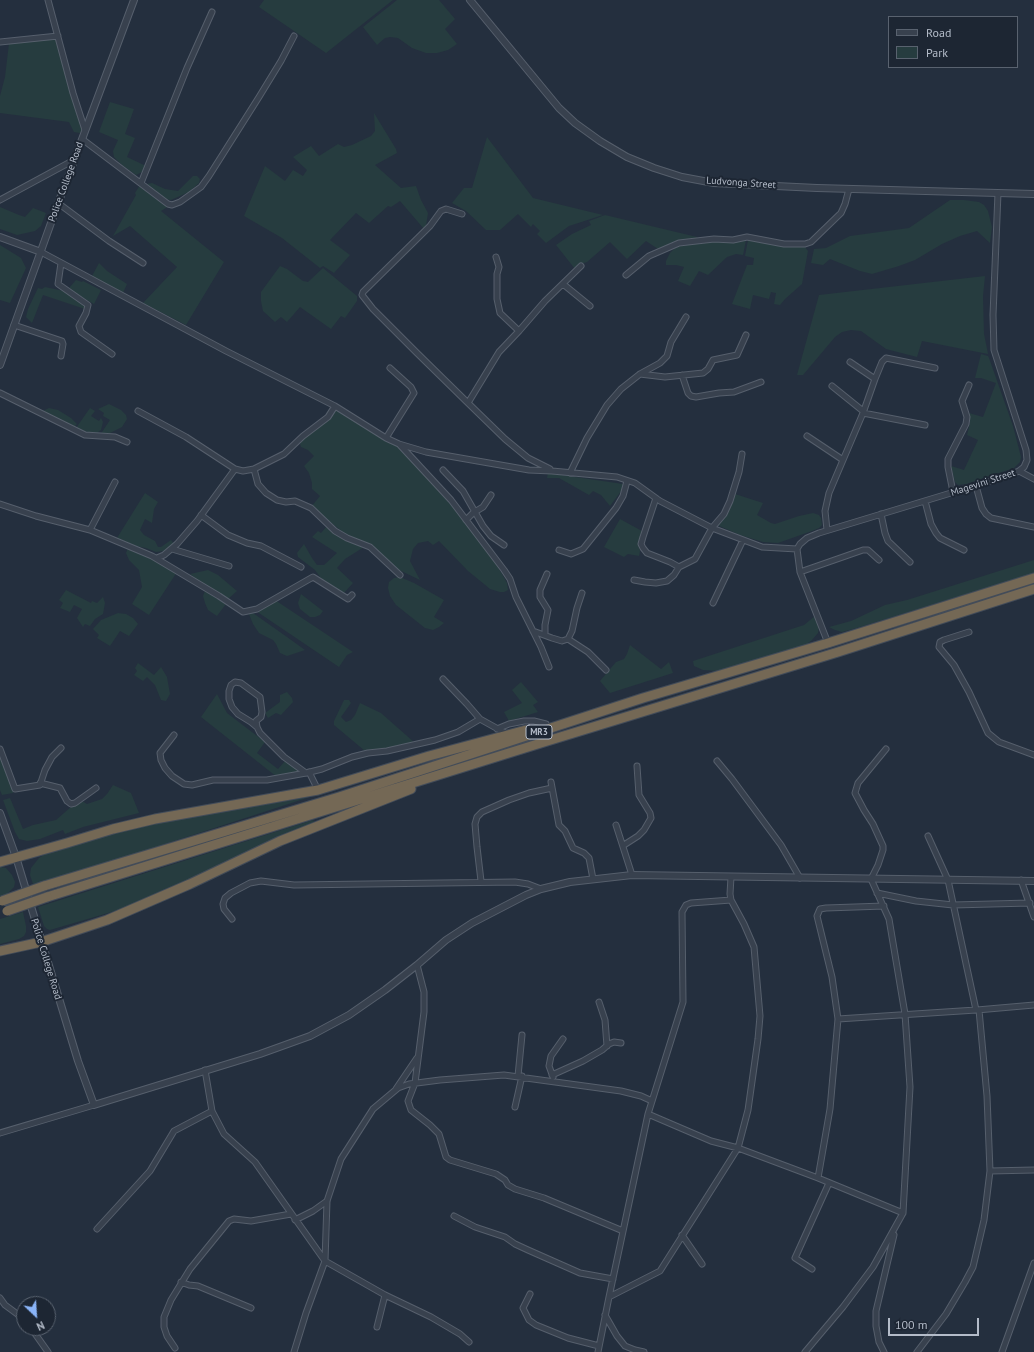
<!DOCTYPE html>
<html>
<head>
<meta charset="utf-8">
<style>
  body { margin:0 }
  #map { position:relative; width:1034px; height:1352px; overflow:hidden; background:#242f3e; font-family:"PT Sans",sans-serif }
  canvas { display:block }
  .legend { position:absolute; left:888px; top:16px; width:130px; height:52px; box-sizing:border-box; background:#1d2633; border:1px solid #59626f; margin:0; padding:5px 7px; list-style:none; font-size:12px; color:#b4bcc9 }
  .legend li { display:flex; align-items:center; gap:8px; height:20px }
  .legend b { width:20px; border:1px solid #59626f }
  .north { position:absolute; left:16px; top:1296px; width:40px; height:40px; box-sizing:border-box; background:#1d2633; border:1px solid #59626f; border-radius:50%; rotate:155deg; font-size:11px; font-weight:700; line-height:16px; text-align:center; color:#b4bcc9 }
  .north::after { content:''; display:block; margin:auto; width:14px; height:18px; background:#8ab4f8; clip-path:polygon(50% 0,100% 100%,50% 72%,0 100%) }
  .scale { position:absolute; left:888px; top:1318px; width:91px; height:18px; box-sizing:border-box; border:2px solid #b4bcc9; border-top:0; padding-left:5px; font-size:12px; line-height:14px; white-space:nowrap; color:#b4bcc9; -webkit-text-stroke:3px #1d2633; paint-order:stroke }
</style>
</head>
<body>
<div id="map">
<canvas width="1034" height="1352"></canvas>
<ul class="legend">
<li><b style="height:5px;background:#38414e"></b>Road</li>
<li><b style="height:11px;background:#263c3f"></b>Park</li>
</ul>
<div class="north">N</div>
<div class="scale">100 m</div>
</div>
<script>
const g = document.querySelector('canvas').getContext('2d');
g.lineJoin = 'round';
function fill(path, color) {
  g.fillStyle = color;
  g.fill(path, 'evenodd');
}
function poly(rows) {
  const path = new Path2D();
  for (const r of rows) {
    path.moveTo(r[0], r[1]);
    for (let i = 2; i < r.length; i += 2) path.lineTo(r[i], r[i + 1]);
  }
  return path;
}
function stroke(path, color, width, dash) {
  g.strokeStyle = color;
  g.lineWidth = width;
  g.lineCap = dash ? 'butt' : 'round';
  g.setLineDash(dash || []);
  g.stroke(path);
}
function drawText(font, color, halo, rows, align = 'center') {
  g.font = font + ' "PT Sans",sans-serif';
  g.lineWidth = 4;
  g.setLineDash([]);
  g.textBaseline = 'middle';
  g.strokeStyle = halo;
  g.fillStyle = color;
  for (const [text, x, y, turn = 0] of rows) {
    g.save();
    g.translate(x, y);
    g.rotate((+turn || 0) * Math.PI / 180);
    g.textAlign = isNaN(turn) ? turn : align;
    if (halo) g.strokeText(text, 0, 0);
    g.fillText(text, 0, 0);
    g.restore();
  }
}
fill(poly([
  [264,0,393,0,326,53,259,7],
  [397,0,439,0,455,19,445,29,457,44,448,50,437,53,426,53,412,48,398,38,390,37,385,38,377,45,363,27],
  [57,38,82,129,80,133,74,132,69,122,0,113,0,96,5,77,9,43],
  [110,102,134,109,125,134,135,138,127,157,146,166,142,172,136,175,122,165,114,157,113,151,118,140,99,132],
  [374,113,396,149,397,153,375,165,401,188,416,186,421,200,428,213,426,226,424,229,400,201,391,207,388,206,369,223,356,213,330,240,350,255,334,273,323,266,320,268,282,238,244,216,265,166,285,181,293,170,303,176,307,170,293,157,311,146,319,156,338,144,344,147,352,145,371,136,375,131],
  [487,137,533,198,603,215,569,226,546,243,537,234,540,231,533,224,531,227,518,214,500,230,486,230,466,211,452,203,464,188,472,188],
  [193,176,197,176,200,179,199,183,189,192,171,200,165,199,147,184,152,183,165,189,178,191],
  [140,185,169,206,161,211,224,262,186,325,143,303,177,267,130,226,113,236,136,195,135,193],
  [950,200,964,200,979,202,984,205,988,211,992,227,990,243,977,231,960,236,942,244,915,260,899,266,872,274,860,271,830,259,823,265,811,263,814,249,826,248,850,236,909,228],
  [0,207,19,215,25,217,33,208,46,213,41,226,35,231,17,235,0,229],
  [605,215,697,237,697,239,680,241,658,249,646,241,627,259,610,242,587,262,581,264,575,269,556,245,572,234,591,225,589,221],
  [746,240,743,255,736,254,727,257,708,275,699,271,690,286,678,281,684,267,676,265,666,265,666,261,670,253,674,249,681,245,689,243,700,244,711,241,738,242],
  [748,240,788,246,803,245,808,251,802,284,785,299,780,305,774,304,776,293,771,292,769,299,753,295,750,309,732,304,747,265,753,265,754,258,745,256],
  [0,245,21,258,26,268,10,303,0,300],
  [99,263,107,271,127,284,123,293,92,276],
  [280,266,287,269,303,281,308,282,323,268,357,296,357,301,345,318,341,316,331,329,300,307,287,322,281,317,275,322,263,311,261,301,261,292],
  [985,276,983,296,984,334,988,354,922,341,917,357,886,349,861,331,851,330,842,332,835,337,803,375,797,375,819,295],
  [76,280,82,282,83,281,101,290,94,304,71,291,69,288],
  [45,287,64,291,85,304,85,309,43,295,32,323,26,317,28,309,38,288,42,289],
  [981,354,988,356,989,358,1013,426,1021,457,1020,462,1014,468,966,484,958,485,955,482,951,466,964,470,978,440,967,435,970,423,969,413,983,417,996,383,981,378,975,378],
  [109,404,121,410,126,415,127,419,122,427,108,434,100,435,110,420,103,416,104,413,98,409],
  [49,408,58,410,71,418,77,424,74,427,43,411],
  [90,408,95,411,91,416,99,421,101,418,103,422,101,430,97,433,81,431,76,428],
  [336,409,400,448,461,516,497,565,507,583,508,590,504,592,500,592,490,589,484,584,468,571,439,541,433,545,428,541,418,543,413,549,410,561,420,580,397,569,371,546,348,536,311,507,320,496,312,489,312,483,309,473,304,466,314,456,308,450,301,447,300,444,302,440,327,421],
  [548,473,623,484,622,490,610,506,601,495,593,491,589,495,559,478,547,478],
  [145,493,158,502,154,509,152,523,145,519,140,530,144,535,155,541,158,547,161,547,171,540,174,544,164,551,156,552,146,548,136,546,117,538],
  [735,494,763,503,757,515,771,523,775,524,799,516,813,513,819,515,821,518,822,525,819,528,812,531,778,543,763,542,740,535,717,525,727,514],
  [620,519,642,531,640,535,639,544,640,551,639,556,628,554,624,557,604,547],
  [327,526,364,547,345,559,337,568,353,583,343,594,323,581,315,570,298,557,297,553,304,544,312,558,317,565,324,565,337,553,312,537,318,531,321,533],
  [128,548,140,552,177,572,149,615,132,604,142,587,139,570,129,560,126,553],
  [1034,560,1034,573,857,628,842,632,835,630,829,627,851,621,885,605,907,600],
  [208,570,218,575,237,591,228,599,198,581,190,574],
  [400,577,414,583,444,600,434,617,444,623,439,627,433,630,425,628,396,605,390,596,388,588,389,582,394,578],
  [66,590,91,603,92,601,97,603,103,597,105,603,103,614,95,619,90,626,85,624,83,627,77,618,82,609,74,605,70,612,60,608,63,603,59,600],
  [205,591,226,604,217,616,208,610,205,603,203,596],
  [301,594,323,611,320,615,315,617,310,617,300,609,298,603],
  [275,600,353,652,347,655,339,667,256,611],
  [118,613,126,614,133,618,138,624,129,636,120,631,110,646,97,638,99,635,93,629,101,620],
  [253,613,287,637,305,650,287,656,280,653,276,644,273,640,259,633,253,624,249,614],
  [815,616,819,626,818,633,812,640,806,645,717,671,703,670,694,666,693,661,804,625],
  [630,645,661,669,669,662,673,673,610,693,600,681,616,662,624,659,627,654],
  [138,663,154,675,161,667,167,677,170,694,166,701,161,700,155,685,147,677,143,681,134,675,137,671,135,668],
  [521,682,538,702,533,705,538,712,509,721,504,712,522,703,512,690],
  [287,692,292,698,293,702,281,715,276,713,268,718,265,713,280,702,280,695],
  [217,694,227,713,265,742,257,753,278,769,285,761,302,772,277,777,201,717],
  [344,700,349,700,351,703,341,717,346,722,351,720,355,715,360,703,381,713,415,743,377,751,365,751,334,725,334,721],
  [0,754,13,790,13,793,2,795,0,790],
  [113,785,131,793,139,813,83,827,65,834,63,830,40,839,27,841,19,839,15,832,3,800,10,798,23,829,33,825,56,820,72,806,82,801,87,804,102,799,107,794],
  [310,797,45,883,33,884,30,875,31,868,39,858,48,852,68,845,159,822],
  [313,820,314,822,233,859,144,900,115,911,50,930,47,929,44,926,38,907],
  [0,867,6,868,12,875,15,882,14,887,7,894,0,897],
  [23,912,26,926,26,932,24,936,19,939,0,944,0,919]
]), '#263c3f');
const minor = poly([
  [48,0,73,93,85,130],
  [0,42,58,36],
  [82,139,168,204,172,205,180,202,201,187,209,176,259,97,281,61,294,36],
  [141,183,187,68,212,12],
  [0,200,74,160],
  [58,203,109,241,143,263],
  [462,214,446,209,441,211,430,226,363,292,362,295,373,309,417,353,468,403],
  [41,252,226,351,335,406,386,438,399,444,426,452,529,470,552,471,617,477,635,483,660,501,712,528,762,547,797,549],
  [496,257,499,267,497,274,497,299,500,313,519,331,499,352,468,403,505,439,528,458,550,469],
  [61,263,58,284,88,305,86,313,79,326,81,332,112,354],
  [626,275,649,256,679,243,714,239,733,240,747,237,784,244,805,244,811,242,841,213,845,204,849,189],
  [563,284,590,306],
  [14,325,62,341,63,344,61,356],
  [519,331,545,301,581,266],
  [640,374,665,377,703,373,708,369,713,360,737,355,746,335],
  [682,375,688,393,691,396,696,397,719,393,734,392,761,382],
  [875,379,882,362,886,358,935,368],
  [832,386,863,411],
  [0,393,85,435,115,437,127,442],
  [138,411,186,437,235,469],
  [863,413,925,425],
  [807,436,843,460],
  [386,438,414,393,411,387,390,368],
  [400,445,451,500,504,570,510,579,516,597,541,647,549,667],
  [254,469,258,484,266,493,277,500,286,502,295,501,311,508,335,531,347,538,370,547,400,575],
  [443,470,463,491,483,526,491,536,504,545],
  [1019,471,1034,479],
  [570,473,587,438,607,405,621,389,640,374,660,363,667,356,671,342,686,317],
  [976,486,982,508,986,514,991,518,1034,527],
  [953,492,948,467,948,459,966,424,967,417,962,401,969,385],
  [656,498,643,537,641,544,643,548,647,553,670,562,679,567],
  [925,501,931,524,936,533,940,538,964,550],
  [0,504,36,516,90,530,152,556,219,596,243,612,257,609,313,577,348,599,352,595],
  [881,514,885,533,888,541,910,562],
  [201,515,228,535,247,543,261,546,301,567],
  [466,520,473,513,483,507,491,495],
  [90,530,115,482],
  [827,530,825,511,829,493,863,413,875,379,850,362],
  [172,549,229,566],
  [559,550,571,554,583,549,616,508,623,496,627,481],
  [157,558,164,555,177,544,197,521,235,469,243,471,254,469,284,454,303,436,328,417,335,406],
  [800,572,863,550,868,550,879,560],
  [634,580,645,582,656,583,667,581,674,575,679,567,695,559,712,528,724,514,730,501,739,472,742,454],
  [713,603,743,540],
  [533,631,552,638,562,641,568,639,572,631,577,608,582,593],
  [969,632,944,640,940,642,939,647,954,665,969,692,988,733,999,742,1034,755],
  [545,635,545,625,548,610,540,597,540,590,547,574],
  [568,639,588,652,606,670],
  [828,643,800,572,797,549,800,544,807,538,819,533,1007,476,1019,471,1024,467,1027,460,1026,450,994,350,993,315,998,193],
  [443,679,467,704,480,719,507,734],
  [257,727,251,722,238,714,232,707,229,699,229,691,231,685,235,682,241,683,260,697,262,712,261,717,256,721,257,727,260,733,284,757,306,773],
  [497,729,509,724,524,721,534,721,546,724],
  [174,735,160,753,161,760,165,768,172,776,184,784,192,785,213,780,267,780,306,773,322,769,352,757,368,753,387,751,435,740,458,732,480,719],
  [0,749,15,789,40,785,45,770,52,757,61,748],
  [886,749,858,783,855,793,864,810,873,824,883,846,883,850,878,865,871,879,889,919,905,1014,910,1087,903,1213],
  [717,761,732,779,781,845,800,878],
  [309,772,318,790],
  [551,782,559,825,565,831,573,848,584,853,589,858,593,879],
  [40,783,60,788,67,801,71,804,75,803,96,788],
  [616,825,632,875],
  [624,845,638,836,644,830,651,818,650,813,639,795,637,766],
  [1021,880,1034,917],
  [481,881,477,847,475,824,477,817,482,812,509,800,529,793,552,788],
  [877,893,916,901,953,905,1030,903],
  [232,919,224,909,223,904,225,898,231,893,250,883,261,881,294,885,515,882,528,884,541,889],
  [417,965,424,992,424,1012,415,1083,408,1101,411,1110,430,1125,439,1134,446,1157,450,1160,496,1174,505,1180,508,1185,515,1189,544,1198,623,1231],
  [599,1002,605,1020,607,1046],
  [977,1010,1034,1005],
  [979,1010,987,1096,990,1171,1034,1170],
  [838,1019,976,1010,948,880,928,836],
  [205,1070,212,1111,224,1134,255,1162,325,1261,385,1295,431,1317,460,1334,469,1342],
  [552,1075,583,1061,602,1050,609,1044,614,1042,621,1043],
  [518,1076,522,1035],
  [553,1077,549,1066,551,1056,563,1039],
  [396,1089,417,1058],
  [515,1107,522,1076],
  [648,1114,683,1002,682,912,686,905,691,903,731,900],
  [0,1133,94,1105],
  [818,1178,830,1109,838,1019,832,977,817,916,820,909,826,908,884,906],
  [454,1216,475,1227,505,1237,515,1244,528,1250,580,1273,613,1279],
  [295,1220,313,1211,327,1201],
  [97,1229,150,1171,174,1131,212,1111],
  [682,1235,702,1264],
  [812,1269,795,1258,829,1183],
  [181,1282,189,1285,198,1286,251,1308],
  [530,1294,523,1308,529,1320,536,1325,568,1338,599,1346],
  [609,1297,648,1114,711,1141,738,1148,818,1178,903,1213,873,1267,843,1307,805,1352],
  [0,1298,5,1305,24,1319],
  [605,1315,617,1336,625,1346,635,1350,644,1352],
  [377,1327,385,1295],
  [31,1328,48,1352],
  [175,1348,167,1336,164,1327,164,1317,171,1300,190,1269,229,1221,234,1219,251,1221,291,1214],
  [294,1352,306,1313,325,1261,327,1201,341,1159,373,1109,398,1088,409,1084,440,1080,504,1075,621,1091,641,1096,652,1101],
  [598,1352,609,1297,660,1271,738,1148,748,1110,758,1039,760,1016,754,947,744,924,731,900,730,894,731,877],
  [884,1352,879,1342,876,1326,876,1311,894,1235],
  [917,1352,946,1314,965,1282,973,1267,984,1220,990,1171],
  [1002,1352,1034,1263]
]);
const tertiary = poly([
  [470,0,559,108,575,123,600,141,627,157,654,168,682,177,714,183,817,188,1034,194],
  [0,237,41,252],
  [0,365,56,209,134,0],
  [0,813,16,857,78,1061,94,1105,260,1054,310,1036,349,1015,385,990,417,965,446,940,472,923,526,895,541,889,570,882,632,875,1034,881]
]);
const motorway = poly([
  [0,862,67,843,113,829,155,819,318,790,429,756,526,730],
  [44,886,339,797,643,698,828,643,1034,578],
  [47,897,544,742,838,652,1034,589],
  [0,951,41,942,107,920,190,884,280,841,411,789]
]);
stroke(minor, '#565f6c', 7);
stroke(tertiary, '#565f6c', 8);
stroke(motorway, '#434c59', 11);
stroke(minor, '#38414e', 5);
stroke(tertiary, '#38414e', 6);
stroke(motorway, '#746855', 9);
const motorwayBridge = poly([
  [2,901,44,886],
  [7,911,47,897]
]);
stroke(motorwayBridge, '#434c59', 11, []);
stroke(motorwayBridge, '#746855', 9);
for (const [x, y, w] of [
  [539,732,26]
]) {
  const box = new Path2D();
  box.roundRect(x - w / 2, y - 7, w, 14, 3);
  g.fillStyle = '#1d2633';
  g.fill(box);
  stroke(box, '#b4bcc9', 1);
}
drawText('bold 9px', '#b4bcc9', null, [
  ["MR3",539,732]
]);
drawText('10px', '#b4bcc9', '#1d2633', [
  ["Police College Road",66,182,-70],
  ["Ludvonga Street",741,183,4],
  ["Magevini Street",983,483,-18],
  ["Police College Road",46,959,73]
]);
</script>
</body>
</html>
